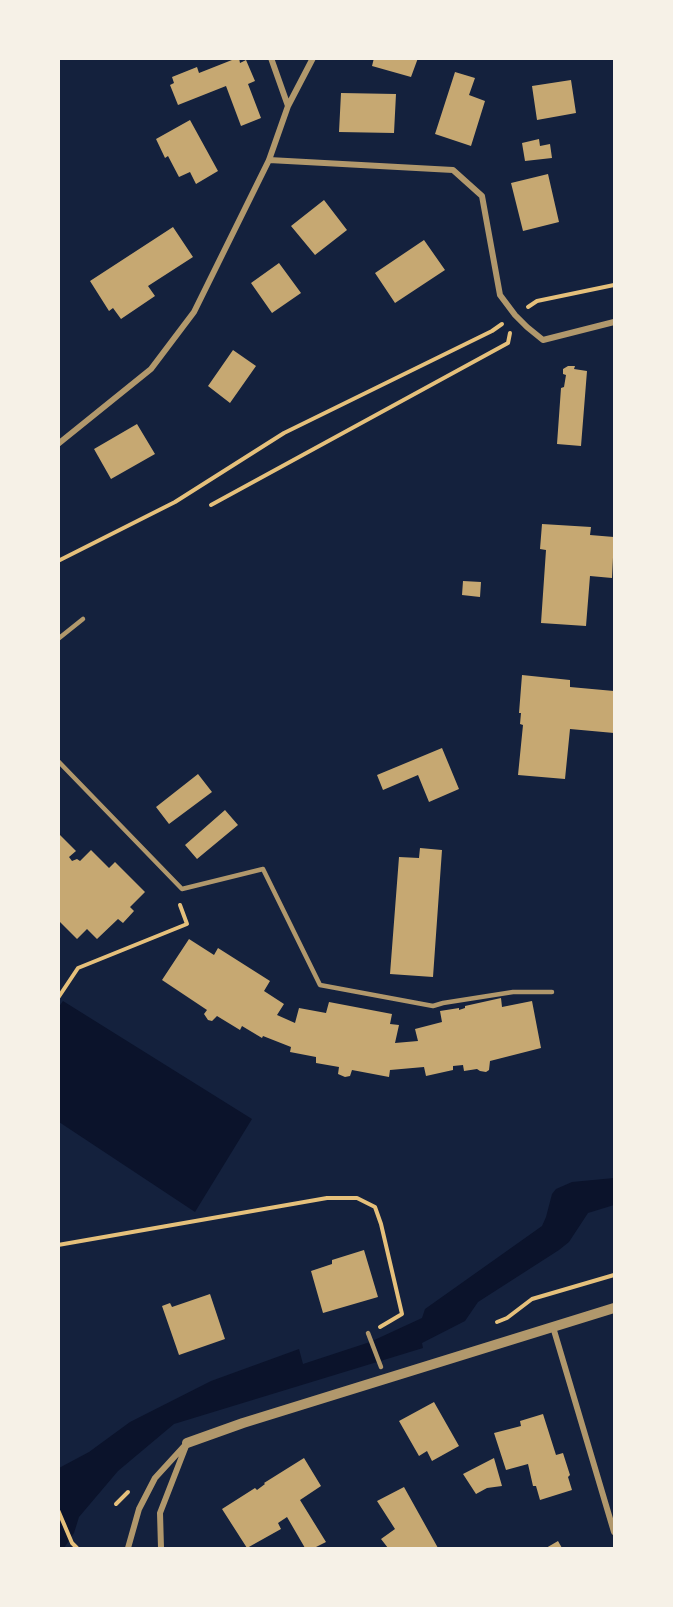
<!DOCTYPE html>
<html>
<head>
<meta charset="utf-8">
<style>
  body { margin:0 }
  #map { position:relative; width:673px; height:1607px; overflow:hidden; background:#14213d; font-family:"IBM Plex Sans",sans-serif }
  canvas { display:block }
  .frame { position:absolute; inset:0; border:60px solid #f6f1e7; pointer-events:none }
</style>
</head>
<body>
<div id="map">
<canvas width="673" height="1607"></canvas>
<div class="frame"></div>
</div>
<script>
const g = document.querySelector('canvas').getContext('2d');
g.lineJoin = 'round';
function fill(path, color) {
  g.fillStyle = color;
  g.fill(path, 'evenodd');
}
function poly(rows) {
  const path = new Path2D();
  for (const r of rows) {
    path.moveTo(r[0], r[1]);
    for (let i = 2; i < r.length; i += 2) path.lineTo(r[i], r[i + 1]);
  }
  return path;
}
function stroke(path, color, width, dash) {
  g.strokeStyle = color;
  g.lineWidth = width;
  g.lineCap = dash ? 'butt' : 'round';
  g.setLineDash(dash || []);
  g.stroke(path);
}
fill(poly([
  [63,1001,252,1119,195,1212,59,1122,58,1008],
  [614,1178,614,1205,588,1213,569,1242,559,1250,478,1302,465,1321,422,1343,423,1348,174,1424,118,1471,79,1517,74,1533,64,1548,59,1548,59,1468,89,1452,130,1422,211,1381,299,1349,303,1364,370,1342,422,1318,425,1309,542,1226,546,1217,552,1194,556,1189,572,1182]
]), '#0b132b');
fill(poly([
  [237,58,239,58,240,63,246,60,255,81,248,84,261,118,241,126,226,86,178,105,170,85,174,83,172,77,197,67,199,73],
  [374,58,418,58,411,77,372,66],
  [455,72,475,78,469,95,485,101,471,146,435,134],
  [571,80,576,113,537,120,532,86],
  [341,93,396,94,394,133,339,132],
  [190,120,218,171,196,184,190,172,179,177,168,156,165,158,156,139],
  [539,139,540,146,550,144,552,158,525,161,522,143],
  [548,174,559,222,523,231,511,183],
  [324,200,347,230,315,255,291,226],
  [173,227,193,257,148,286,155,296,121,319,113,308,109,311,90,281],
  [424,240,445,270,395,303,375,273],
  [279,263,301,293,272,313,251,283],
  [233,350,256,366,230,403,208,386],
  [568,366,575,366,574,369,587,371,581,446,557,444,561,388,564,387,566,375,563,374,563,369],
  [137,424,155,454,111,479,94,449],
  [542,524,591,527,590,535,614,537,612,578,590,576,586,626,541,623,546,550,540,549],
  [463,581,481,582,480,597,462,595],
  [522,675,570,680,570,687,614,691,614,733,570,729,565,779,518,775,523,725,520,724,521,713,519,713],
  [442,748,459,789,429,802,418,775,383,790,377,775],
  [198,774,212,792,169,824,156,807],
  [225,810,238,825,197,859,185,845],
  [58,833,76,851,69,857,72,861,77,859,80,861,91,850,109,868,115,862,145,892,130,907,134,911,123,923,118,919,97,939,87,929,77,939,58,920],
  [420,848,442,850,433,977,390,974,399,857,419,858],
  [189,939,214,955,218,948,270,981,264,991,284,1004,277,1015,295,1023,299,1008,326,1013,329,1002,392,1014,390,1024,399,1025,395,1043,418,1041,415,1029,442,1022,440,1011,459,1008,459,1010,465,1008,465,1006,501,998,502,1007,532,1001,541,1048,490,1061,489,1070,486,1072,480,1071,477,1069,464,1071,463,1065,453,1066,453,1070,426,1076,424,1067,390,1070,389,1077,352,1070,350,1076,345,1077,338,1074,339,1067,316,1063,316,1057,290,1052,291,1047,263,1036,262,1038,242,1026,240,1030,217,1016,212,1021,208,1020,204,1014,207,1010,162,980],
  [364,1250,378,1297,323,1313,311,1271,332,1264,332,1260],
  [210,1294,225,1339,179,1355,162,1306,170,1303,172,1307],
  [434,1402,459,1446,432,1461,427,1451,419,1456,399,1421],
  [543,1414,556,1455,563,1453,570,1475,568,1477,572,1490,540,1500,536,1486,533,1486,528,1464,506,1470,494,1433,521,1426,520,1421],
  [304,1458,321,1486,300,1500,326,1542,314,1548,305,1548,287,1517,278,1523,281,1529,247,1548,222,1509,255,1488,257,1490,265,1484,264,1483],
  [494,1458,502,1486,487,1488,476,1494,463,1474],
  [404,1487,438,1548,388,1548,381,1539,395,1529,377,1501],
  [558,1541,562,1548,546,1548]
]), '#c6a872');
stroke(poly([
  [528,307,537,301,614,285],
  [211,505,508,343,510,333],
  [58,561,175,502,284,433,492,331,502,324],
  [58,998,78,968,187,924,180,905],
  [58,1245,327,1198,357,1198,375,1207,381,1224,402,1314,380,1327],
  [497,1322,507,1318,532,1299,614,1275],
  [116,1504,128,1492],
  [58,1510,72,1543,77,1548]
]), '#e5c07b', 4);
stroke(poly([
  [58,639,83,619],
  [58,761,182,889,263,869,320,985,433,1006,443,1003,513,992,552,992],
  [368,1333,381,1367]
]), '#b1986c', 4.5);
stroke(poly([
  [271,58,288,106],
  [269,160,453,170,482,196,500,295,515,315,527,327,543,340,614,322],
  [58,444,151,369,194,312,269,160,288,106,313,58],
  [553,1327,614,1532],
  [128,1548,139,1509,155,1478,187,1443],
  [161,1548,160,1513,186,1446]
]), '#b1986c', 6);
stroke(poly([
  [187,1443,243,1423,614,1308]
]), '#b1986c', 10);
</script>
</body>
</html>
